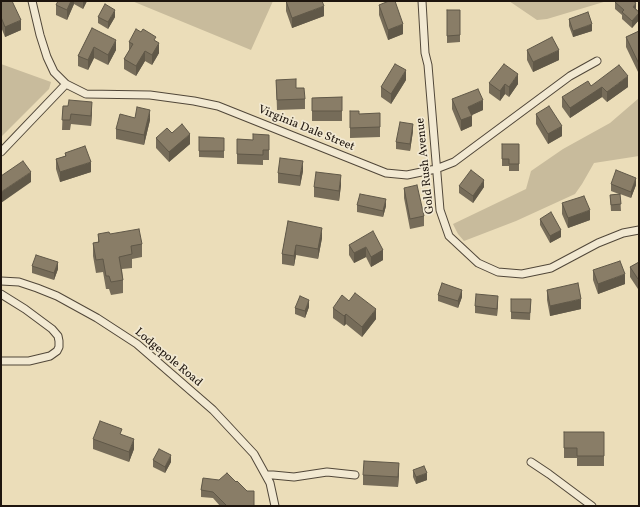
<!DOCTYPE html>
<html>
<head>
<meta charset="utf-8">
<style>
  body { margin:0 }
  #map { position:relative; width:640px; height:507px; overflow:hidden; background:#ebddb9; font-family:Vollkorn,serif }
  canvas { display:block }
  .frame { position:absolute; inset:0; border:2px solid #1e150e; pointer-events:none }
</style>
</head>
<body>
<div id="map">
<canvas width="640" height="507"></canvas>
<div class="frame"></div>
</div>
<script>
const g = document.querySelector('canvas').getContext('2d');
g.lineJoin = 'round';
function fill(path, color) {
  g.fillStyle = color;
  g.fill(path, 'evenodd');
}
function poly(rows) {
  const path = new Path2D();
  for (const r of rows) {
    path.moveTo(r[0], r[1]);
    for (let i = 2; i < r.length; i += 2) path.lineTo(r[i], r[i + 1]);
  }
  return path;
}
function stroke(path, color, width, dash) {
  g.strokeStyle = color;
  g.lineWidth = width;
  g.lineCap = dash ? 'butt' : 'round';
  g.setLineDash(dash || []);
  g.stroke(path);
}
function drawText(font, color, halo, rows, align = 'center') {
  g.font = font + ' Vollkorn,serif';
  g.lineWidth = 3.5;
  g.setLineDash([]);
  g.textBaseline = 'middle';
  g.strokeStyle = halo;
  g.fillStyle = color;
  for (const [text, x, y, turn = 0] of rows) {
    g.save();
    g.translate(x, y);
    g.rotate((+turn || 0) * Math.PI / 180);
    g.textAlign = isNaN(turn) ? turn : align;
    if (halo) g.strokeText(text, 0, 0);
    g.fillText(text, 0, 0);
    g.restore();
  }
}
fill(poly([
  [132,1,273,1,251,50],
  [509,1,607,1,547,19,537,20],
  [1,64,51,82,49,89,1,137],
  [639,98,639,156,594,163,582,184,575,194,516,221,464,241,458,234,453,224,526,189,531,171,563,149,610,123]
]), '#c8bb9c');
const street = poly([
  [32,1,40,35,47,57,54,72,66,84,86,94,150,95,194,101,218,106,386,173,407,175,436,169,454,162,570,76,597,61],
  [422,1,425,53,428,65,440,210,449,236,478,263,498,272,522,274,551,268,598,243,623,233,639,230],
  [1,152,66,84],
  [1,281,19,282,37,288,57,296,97,318,137,344,213,410,254,454,270,483,275,506],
  [1,294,25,309,52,329,58,336,59,341,59,347,57,351,50,356,29,361,1,361],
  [531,462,549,474,592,506],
  [266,475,273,475,294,477,327,472,355,475]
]);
stroke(street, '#514739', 9);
stroke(street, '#f2e9d2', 7);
fill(poly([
  [1,1,21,30,5,37,1,27],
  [58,1,87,1,83,9,74,4,67,20,56,15,56,5],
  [286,1,324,16,292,28,286,11],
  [615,2,636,9,639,12,639,20,632,28,622,19,622,15,615,9],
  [379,5,403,34,388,40,379,15],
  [447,10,460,10,460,42,447,43],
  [98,17,115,17,108,29,98,23],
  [569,19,592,31,573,37,569,26],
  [92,28,116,50,108,65,94,58,88,70,78,66,78,56],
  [639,31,639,74,626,47,626,37],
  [156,41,159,53,152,65,145,61,136,76,124,69,124,59,129,51,129,42],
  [527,50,559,60,533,72,527,60],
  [276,80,305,99,305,109,277,110],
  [406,80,391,104,381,97,381,87],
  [489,83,518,84,509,97,505,94,500,101,489,93],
  [591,86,628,87,607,102,602,97,570,118,562,107,562,97],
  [342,97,342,121,312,121,312,98],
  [452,99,483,110,471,115,472,126,461,131,452,109],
  [63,106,92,112,91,126,71,124,70,130,62,130],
  [350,111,359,114,380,127,380,137,350,138],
  [536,114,562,136,548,144,536,124],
  [135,118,150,120,144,145,116,139,116,129],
  [413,131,410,151,396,149,396,142],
  [172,133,190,144,169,162,156,148,156,138],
  [269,135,269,160,263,160,263,165,237,164,237,139,253,140],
  [199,137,224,138,224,158,199,157],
  [502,144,519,144,519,171,509,171,509,166,502,166],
  [65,153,91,172,60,182,56,169,56,159,65,156],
  [303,171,300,186,278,183,278,173],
  [611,184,636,185,631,198,620,194,621,211,611,211,610,195,619,194,611,191],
  [341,185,339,201,314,197,314,187],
  [459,186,484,187,473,203,459,193],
  [404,188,424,216,424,226,410,229,404,198],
  [562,203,590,220,568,228,562,214],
  [357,205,386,206,383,217,357,212],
  [540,219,561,237,550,243,540,225],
  [288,221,322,238,318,259,296,255,294,266,282,264,282,254],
  [98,234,110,234,142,244,142,257,132,259,132,268,122,269,123,280,123,293,111,295,109,289,106,289,103,272,96,273,93,256,93,243,98,242],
  [349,245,383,250,383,260,371,267,366,257,354,263,349,255],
  [639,262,639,288,638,289,630,277,630,267],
  [32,266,58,269,54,280,32,273],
  [593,270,625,284,598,294,593,280],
  [547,290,581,309,550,316,547,300],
  [438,295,462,297,458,308,438,301],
  [531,299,530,320,511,319,511,312],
  [349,301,376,319,362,337,346,324,344,326,333,318,333,308],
  [498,303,497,316,475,313,475,306],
  [309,307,305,318,295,314,295,308],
  [564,432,604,432,604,466,577,466,577,458,564,458],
  [93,439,134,449,129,462,93,449],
  [153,460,171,462,165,473,153,467],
  [413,470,427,480,416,484,413,477],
  [399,473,398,487,363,485,363,475],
  [203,478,254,506,220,506,213,498,201,497,201,490]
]), '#766c59');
fill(poly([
  [71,1,74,1,74,4,67,20,67,10],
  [83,1,87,1,83,9],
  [636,3,636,10,633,7],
  [324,6,324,16,292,28,292,18],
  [115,10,115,17,108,29,108,22],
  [639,13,639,20,632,28,632,21],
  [21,20,21,30,5,37,5,27],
  [403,24,403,34,388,40,388,30],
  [592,24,592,31,573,37,573,31],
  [116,40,116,50,108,65,108,55],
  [159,43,159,53,152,65,152,55],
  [94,47,94,58,88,70,88,60],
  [559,50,559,60,533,72,533,62],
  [145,51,145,61,136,76,136,66],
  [406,70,406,80,391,104,391,94],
  [518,74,518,84,509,97,509,87],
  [628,76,628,87,607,102,607,92],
  [505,84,505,94,500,101,500,91],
  [602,87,602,97,570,118,570,108],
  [483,100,483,110,468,117,468,107],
  [92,102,92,112,91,126,91,116],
  [150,110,150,120,144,145,144,135],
  [472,116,472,126,461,131,461,120],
  [413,124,413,131,410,151,410,144],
  [562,126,562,136,548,144,548,134],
  [190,134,190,144,169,162,169,152],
  [303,161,303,171,300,186,300,176],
  [91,162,91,172,60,182,60,172],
  [31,172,31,182,1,203,1,192],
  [341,175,341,185,339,201,339,191],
  [636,178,636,185,631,198,631,192],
  [484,180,484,187,473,203,473,196],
  [386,199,386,206,383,217,383,211],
  [590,210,590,220,568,228,568,218],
  [322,228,322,238,318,259,318,249],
  [561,230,561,237,550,243,550,236],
  [296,245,296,255,294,266,294,256],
  [366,247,366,257,354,263,354,253],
  [383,250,383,260,371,267,371,257],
  [58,262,58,269,54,280,54,273],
  [625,274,625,284,598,294,598,284],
  [639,278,639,288,638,289,638,279],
  [462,290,462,297,458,308,458,301],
  [498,296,498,303,497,316,497,309],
  [581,299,581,309,550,316,550,306],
  [309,300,309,307,305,318,305,311],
  [376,309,376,319,362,337,362,327],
  [346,314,346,324,344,326,344,316],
  [134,439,134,449,129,462,129,452],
  [171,455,171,462,165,473,165,467],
  [399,463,399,473,398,487,398,477],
  [427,473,427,480,416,484,416,477]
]), '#605848');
const building = poly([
  [1,1,12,1,21,20,5,27,1,17,1,1],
  [58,1,71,1,67,10,56,5,58,1],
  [286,1,322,1,324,6,292,18,286,1],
  [389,1,395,1,403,24,388,30,379,5,389,1],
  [616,1,633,1,636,3,633,7,639,12,639,13,632,21,622,12,624,10,615,2,616,1],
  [105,4,115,10,108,22,98,17,105,4],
  [447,10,460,10,460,35,447,36,447,10],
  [588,12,592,24,573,31,569,19,588,12],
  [92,28,116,40,108,55,94,47,88,60,78,56,92,28],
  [136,29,141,32,143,29,156,37,154,40,159,43,152,55,145,51,136,66,124,59,133,44,129,42,136,29],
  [639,31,639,64,626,37,639,31],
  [552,37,559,50,533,62,527,50,552,37],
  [395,64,406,70,391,94,381,87,395,64],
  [504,64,518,74,509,87,505,84,500,91,489,83,504,64],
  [619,65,628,76,607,92,602,87,570,108,562,97,588,81,591,86,619,65],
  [296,79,296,88,304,88,305,99,277,100,276,80,296,79],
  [478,89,483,100,468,107,472,116,461,120,452,99,478,89],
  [342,97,342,111,312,111,312,98,342,97],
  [69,100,92,102,91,116,71,114,70,120,62,120,63,106,68,106,69,100],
  [549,106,562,126,548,134,536,114,549,106],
  [137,107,150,110,144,135,116,129,120,114,135,118,137,107],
  [350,111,359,111,359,114,380,113,380,127,350,128,350,111],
  [400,122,413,124,410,144,396,142,400,122],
  [182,124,190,134,169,152,156,138,167,128,172,133,182,124],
  [253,134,269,135,269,150,263,150,263,155,237,154,237,139,253,140,253,134],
  [199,137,224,138,224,151,199,151,199,137],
  [502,144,519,144,519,164,509,164,509,159,502,159,502,144],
  [85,146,91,162,60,172,56,159,66,156,65,153,85,146],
  [280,158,303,161,300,176,278,173,280,158],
  [23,161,31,172,1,192,1,176,23,161],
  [471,170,484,180,473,196,459,186,471,170],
  [616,170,636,178,631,192,611,184,616,170],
  [316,172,341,175,339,191,314,187,316,172],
  [417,185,424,216,410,219,404,188,417,185],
  [360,194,386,199,383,211,357,205,360,194],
  [620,194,621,204,611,205,610,195,620,194],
  [584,196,590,210,568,218,562,203,584,196],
  [551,212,561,230,550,236,540,219,551,212],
  [288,221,322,228,318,249,296,245,294,256,282,254,288,221],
  [139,229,142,244,131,246,132,254,119,257,123,280,111,282,109,276,106,276,103,259,96,260,93,243,99,242,98,234,109,232,110,234,139,229],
  [373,231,383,250,371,257,366,247,354,253,349,245,373,231],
  [36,255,58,262,54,273,32,266,36,255],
  [620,261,625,274,598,284,593,270,620,261],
  [639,262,639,278,638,279,630,267,639,262],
  [442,283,462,290,458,301,438,295,442,283],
  [578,283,581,299,550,306,547,290,578,283],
  [355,293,376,309,362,327,346,314,344,316,333,308,342,295,349,301,355,293],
  [476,294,498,296,497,309,475,306,476,294],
  [300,296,309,300,305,311,295,308,300,296],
  [511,299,531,299,530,313,511,312,511,299],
  [100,421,122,429,120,434,134,439,129,452,93,439,100,421],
  [564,432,604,432,604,456,577,456,577,448,564,448,564,432],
  [159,449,171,455,165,467,153,460,159,449],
  [364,461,399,463,398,477,363,475,364,461],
  [424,466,427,473,416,477,413,470,424,466],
  [227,473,236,482,237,481,247,491,254,491,254,506,227,506,213,492,201,490,203,478,219,480,227,473]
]);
fill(building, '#897d67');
stroke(building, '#605848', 1);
drawText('12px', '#1e150e', '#f2e9d2', [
  ["Virginia Dale Street",306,129,22],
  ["Gold Rush Avenue",426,166,-96],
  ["Lodgepole Road",168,358,40]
]);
</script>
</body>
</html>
